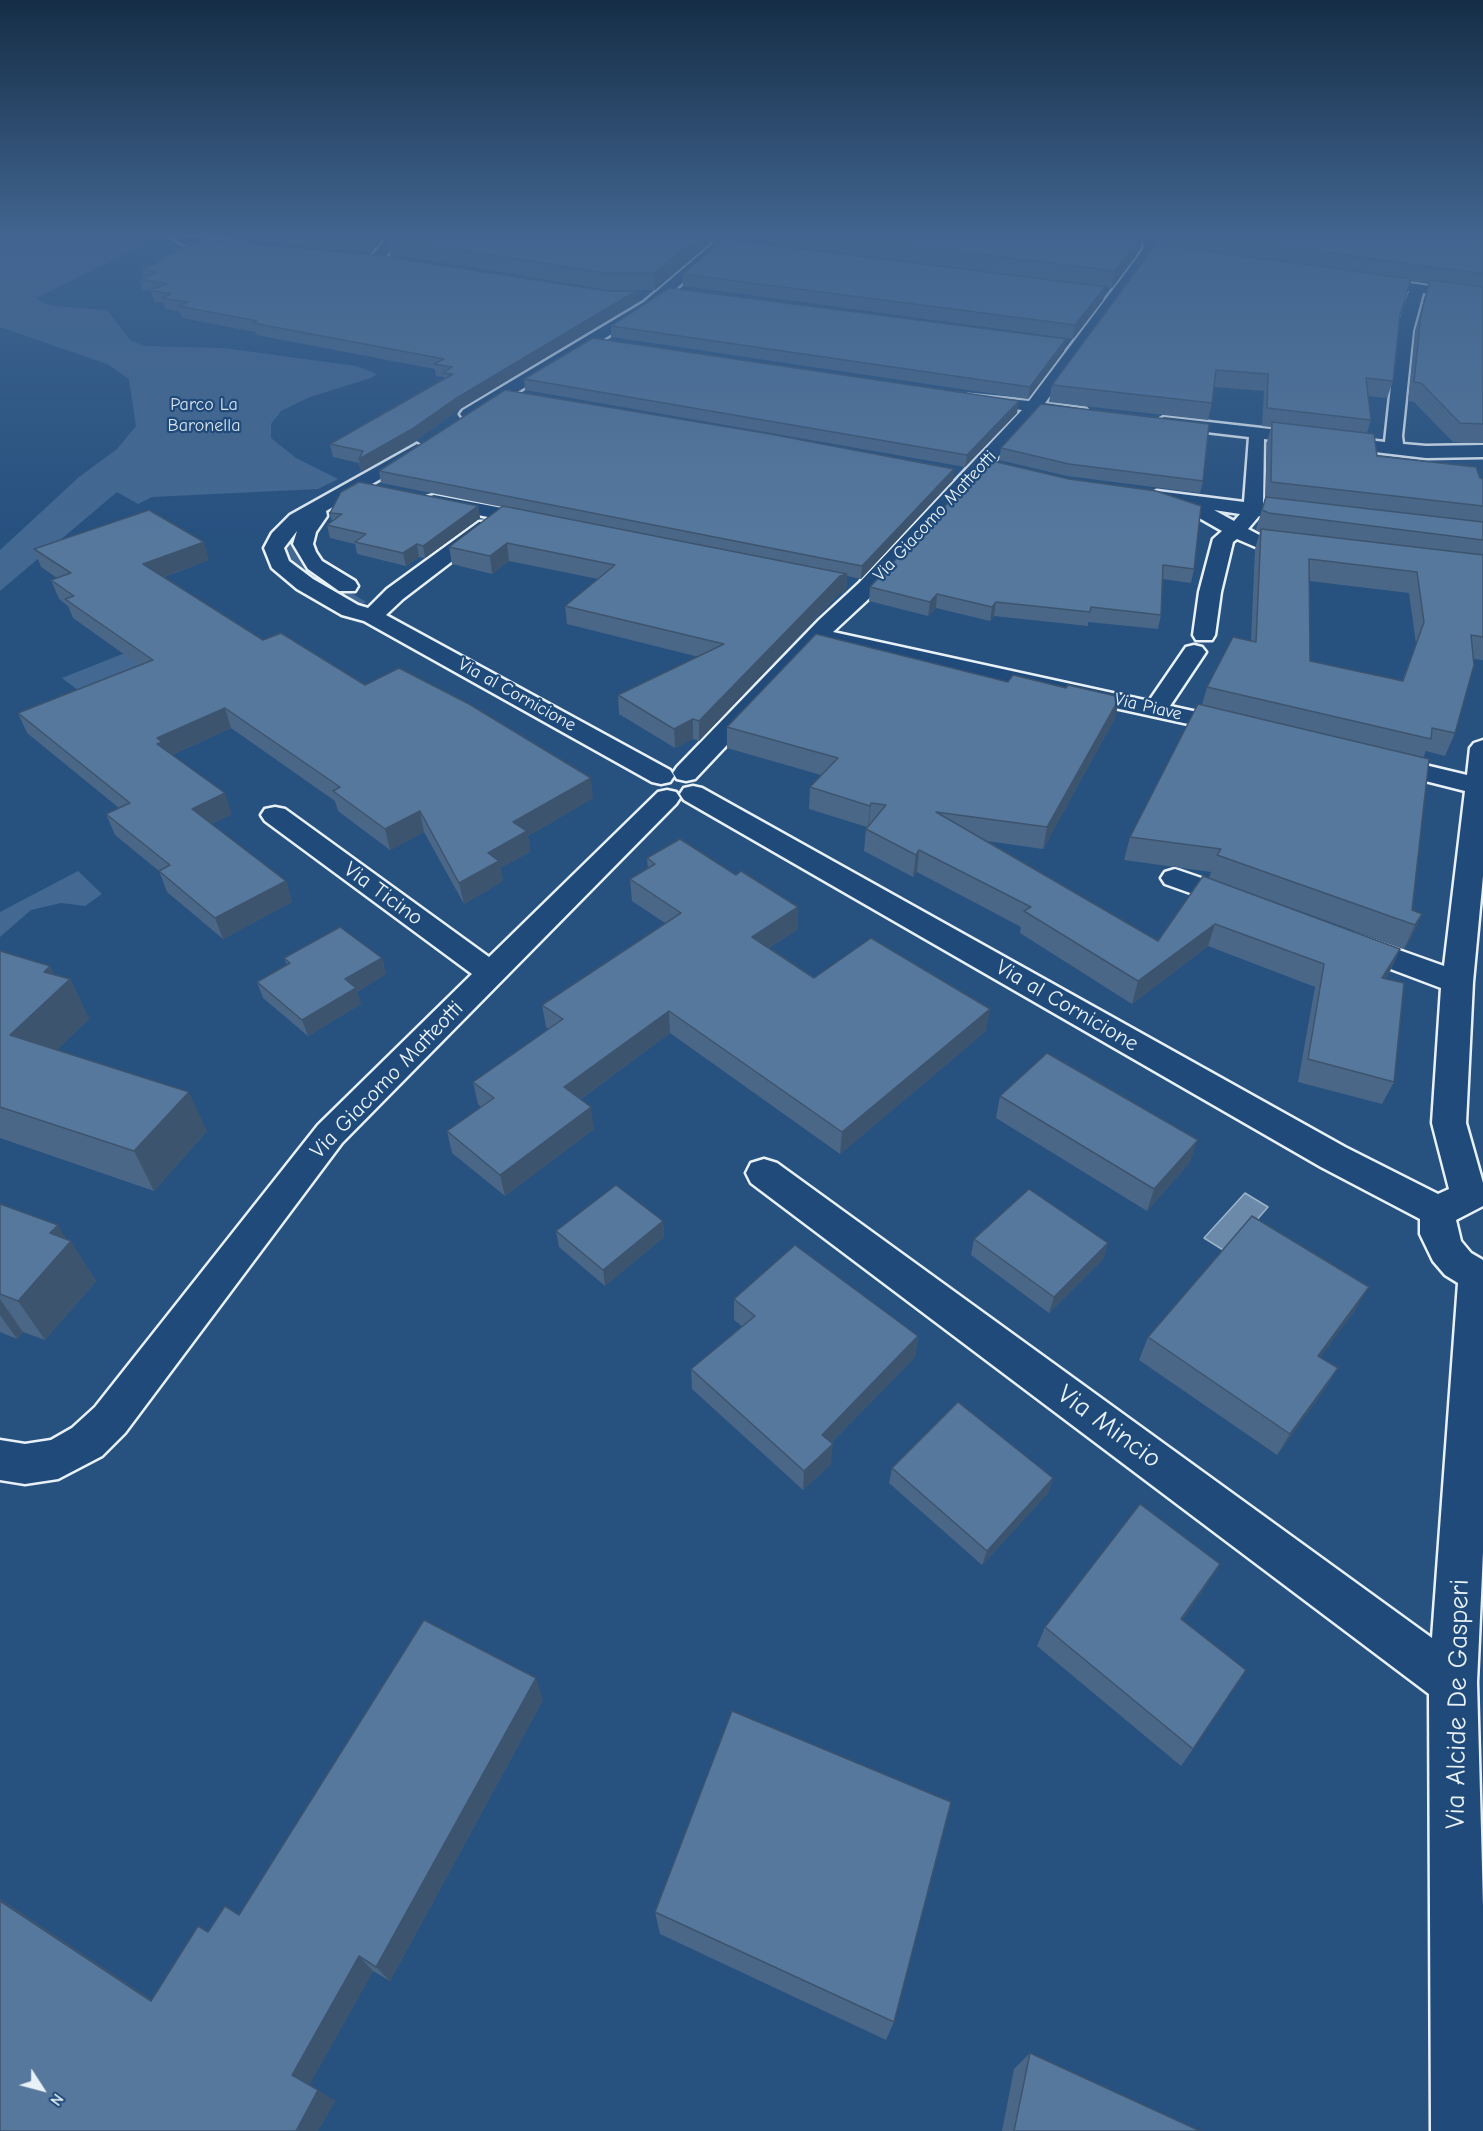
<!DOCTYPE html>
<html>
<head>
<meta charset="utf-8">
<style>
  body { margin:0 }
  #map { position:relative; width:1483px; height:2131px; overflow:hidden; background:#27517f; font-family:"Comic Neue",sans-serif }
  canvas { display:block }
  .north { position:absolute; left:12px; top:2059px; width:60px; height:60px; -webkit-text-stroke:4px #1f4a7a; paint-order:stroke; rotate:126deg; font-size:16px; font-weight:700; line-height:24px; text-align:center; color:#e8f1f8 }
  .north::after { content:''; display:block; margin:auto; width:21px; height:27px; background:#e8f1f8; clip-path:polygon(50% 0,100% 100%,50% 72%,0 100%) }
</style>
</head>
<body>
<div id="map">
<canvas width="1483" height="2131"></canvas>
<div class="north">N</div>
</div>
<script>
const g = document.querySelector('canvas').getContext('2d');
g.lineJoin = 'round';
function fill(path, color) {
  g.fillStyle = color;
  g.fill(path, 'evenodd');
}
function poly(rows) {
  const path = new Path2D();
  for (const r of rows) {
    path.moveTo(r[0], r[1]);
    for (let i = 2; i < r.length; i += 2) path.lineTo(r[i], r[i + 1]);
  }
  return path;
}
function stroke(path, color, width, dash) {
  g.strokeStyle = color;
  g.lineWidth = width;
  g.lineCap = dash ? 'butt' : 'round';
  g.setLineDash(dash || []);
  g.stroke(path);
}
function drawText(font, color, halo, rows, align = 'center') {
  g.font = font + ' "Comic Neue",sans-serif';
  g.lineWidth = 4.5;
  g.setLineDash([]);
  g.textBaseline = 'middle';
  g.strokeStyle = halo;
  g.fillStyle = color;
  for (const [text, x, y, turn = 0] of rows) {
    g.save();
    g.translate(x, y);
    g.rotate((+turn || 0) * Math.PI / 180);
    g.textAlign = isNaN(turn) ? turn : align;
    if (halo) g.strokeText(text, 0, 0);
    g.fillText(text, 0, 0);
    g.restore();
  }
}
fill(poly([
  [0,234,111,234,143,245,37,298,42,303,55,306,107,310,131,341,146,346,224,348,356,366,377,374,371,378,310,397,281,411,271,424,271,438,296,458,338,479,318,489,152,497,138,504,117,492,0,591,0,550,79,477,117,449,136,426,129,379,107,364,0,327],
  [302,524,293,544,301,563,366,602,357,606,303,575,290,564,285,552,285,544],
  [150,643,198,676,108,713,62,678],
  [78,871,102,894,85,906,61,903,31,910,0,937,0,912]
]), '#436891');
const water = poly([
  [1245,1193,1268,1207,1228,1253,1204,1238,1245,1193]
]);
fill(water, '#6b8aaa');
stroke(water, '#9db3c9', 1.5);
const minor = poly([
  [165,234,242,243,249,247,242,251,185,245,165,234],
  [396,234,413,234,395,246,381,262,371,262,369,259,385,240,396,234],
  [724,234,738,234,654,308,475,418,463,418,460,414,463,410,644,302,724,234],
  [1141,234,1154,234,1158,245,1156,251,1045,403,1086,409,1089,413,1086,417,1038,413,875,593,833,632,1149,701,1186,647,1194,645,1202,647,1206,652,1170,706,1243,722,1246,727,1243,732,1234,734,822,644,695,779,686,781,677,779,673,773,677,767,819,620,859,583,1022,410,968,403,965,399,968,395,1029,401,1142,251,1144,245,1141,234],
  [1363,276,1483,294,1483,302,1423,293,1413,331,1402,436,1403,444,1426,446,1483,445,1483,457,1426,458,1264,439,1263,505,1305,510,1312,512,1315,516,1312,520,1305,522,1259,516,1248,529,1263,537,1310,545,1313,549,1310,553,1303,555,1258,548,1237,539,1233,542,1221,592,1215,635,1212,640,1196,640,1193,635,1199,592,1213,539,1222,531,1194,515,1150,501,1147,497,1157,491,1244,502,1249,437,1164,427,1155,422,1164,417,1385,442,1397,331,1403,306,1409,291,1358,283,1356,280,1363,276],
  [1214,510,1240,514,1234,521,1214,510],
  [417,444,426,450,423,454,326,511,327,516,316,532,313,544,316,552,322,561,355,581,358,586,355,591,339,591,308,569,293,544,297,531,284,548,289,561,313,579,358,605,368,608,387,589,479,522,493,522,496,526,493,530,403,599,386,615,670,770,674,776,670,782,661,784,652,782,364,621,342,615,297,589,272,568,264,548,272,533,290,515,417,444],
  [434,495,539,515,546,517,549,521,546,525,539,527,427,505,424,501,427,497,434,495],
  [1483,740,1483,876,1473,982,1466,1123,1483,1183,1483,1206,1456,1220,1461,1241,1471,1253,1483,1260,1483,1552,1477,1682,1483,1906,1483,2131,1431,2131,1429,1694,751,1183,746,1173,751,1163,764,1159,777,1163,1432,1638,1458,1283,1445,1275,1433,1261,1420,1234,1420,1219,1321,1167,684,800,680,794,684,788,693,786,702,788,1345,1147,1438,1194,1449,1189,1432,1123,1441,988,1343,951,1339,944,1343,937,1354,934,1444,966,1465,791,1374,768,1370,763,1374,758,1383,755,1467,775,1470,748,1474,743,1483,740],
  [667,790,676,792,680,798,676,804,342,1143,125,1433,102,1456,58,1479,25,1484,0,1480,0,1440,25,1444,51,1440,72,1428,95,1407,318,1125,472,974,265,821,261,815,265,809,275,807,285,809,489,957,658,792,667,790],
  [1175,869,1248,894,1253,901,1248,908,1238,910,1165,884,1161,878,1165,872,1175,869]
]);
stroke(minor, '#e8f1f8', 5);
fill(minor, '#1f4a7a');
fill(poly([
  [188,234,391,234,383,239,371,253],
  [393,234,721,234,655,290,608,290,390,254,388,239],
  [736,234,1143,234,1141,244,1138,244,1136,256,1112,288,736,239],
  [1155,234,1483,234,1483,443,1453,442,1414,402,1408,401,1415,331,1429,284,1410,281,1400,315,1393,381,1387,398,1368,396,1371,420,1367,433,1377,456,1483,479,1483,660,1473,659,1455,733,1445,756,1426,751,1423,758,1412,910,1422,914,1411,938,1404,949,1265,898,1400,949,1390,971,1385,979,1394,1082,1382,1104,1298,1082,1315,987,1208,946,1132,1004,1020,933,1021,927,917,872,913,877,864,851,866,829,867,827,809,809,810,787,821,775,727,748,727,727,1115,718,1043,849,987,841,1158,941,1209,878,1211,872,1124,860,1130,837,1202,705,1207,687,1251,641,1255,549,1260,532,1256,530,1265,498,1267,442,1271,427,1262,426,1264,391,1214,387,1212,403,1208,420,1049,402,1052,385,1158,244],
  [1309,581,1409,593,1416,644,1402,681,1310,661],
  [155,259,637,302,457,411,414,442,361,472,359,463,333,457,330,444,444,379,444,377,436,376,435,369,256,335,255,332,182,318,180,312,165,309,164,303,154,302,151,291,142,290,139,279,144,277,141,269,156,263],
  [683,274,1105,287,1103,300,1073,339,683,286],
  [611,326,1064,351,1028,399,611,337],
  [524,379,1017,413,965,467,525,390],
  [1001,448,1203,481,1200,493,1067,476,999,460],
  [988,460,1194,569,1191,583,1162,579,1161,615,1158,629,1088,622,1088,626,994,616,990,621,936,608,928,616,869,601,870,587],
  [379,471,953,480,861,579,847,576,846,592,839,594,699,741,693,739,675,748,619,714,618,695,699,657,567,624,565,606,598,579,509,561,492,574,452,564,449,547,502,507,381,483],
  [478,506,480,518,425,558,419,557,406,566,357,554,355,544,330,538,327,525,332,522,330,513],
  [34,549,209,560,164,577,263,640,365,685,593,798,528,836,530,852,500,868,503,881,464,904,424,832,390,850,338,811,335,801,231,728,172,755,232,814,211,824,286,881,292,902,223,939,167,892,159,871,115,835,106,814,119,808,27,733,18,713,139,665,73,618,68,606,59,599,51,580,57,578,41,567],
  [647,858,798,929,769,948,814,978,986,1031,840,1154,670,1033,581,1099,594,1129,505,1196,452,1153,447,1131,481,1107,478,1104,473,1082,549,1029,546,1027,542,1005,665,923,632,901,630,879,648,869],
  [0,951,55,975,70,979,89,1019,57,1050,207,1131,154,1191,0,1138],
  [284,958,382,958,386,974,357,992,361,1004,308,1036,263,998,257,982,287,965],
  [1000,1096,1190,1162,1147,1211,996,1118],
  [0,1204,67,1239,96,1281,45,1340,23,1332,17,1339,0,1332],
  [663,1221,664,1237,605,1286,559,1247,556,1231],
  [974,1239,1108,1243,1103,1259,1049,1313,971,1255],
  [734,1299,918,1336,915,1357,831,1443,831,1464,803,1490,692,1389,691,1369,742,1326,734,1320],
  [1355,1310,1320,1357,1338,1368,1324,1390,1277,1455,1139,1360,1148,1337],
  [892,1468,1053,1478,1048,1493,982,1565,889,1483],
  [1208,1583,1182,1620,1193,1749,1181,1766,1037,1646,1045,1627],
  [543,1700,390,1981,373,1971,309,2085,335,2101,318,2131,0,2131,0,1899,152,2000,208,1932,239,1915],
  [655,1912,894,2022,886,2040,660,1934],
  [1030,2053,1200,2131,1002,2131,1014,2069]
]), '#4b6787');
fill(poly([
  [370,234,391,234,383,239,371,253,368,237],
  [702,234,721,234,655,290,654,273],
  [1139,240,1136,256,1112,288,1115,271],
  [1105,287,1103,300,1073,339,1075,325],
  [636,291,637,302,457,411,414,442,361,472,359,459,455,399],
  [1066,339,1064,351,1028,399,1030,387],
  [1019,401,1017,413,965,467,967,455],
  [954,469,953,480,861,579,862,566],
  [478,506,480,518,425,558,423,546],
  [204,542,209,560,149,582,143,564],
  [507,543,509,561,492,574,490,556],
  [417,544,419,557,406,566,403,553],
  [847,574,846,592,839,594,699,741,699,721,840,576],
  [937,594,936,608,928,616,930,602],
  [996,602,994,616,990,621,992,607],
  [1120,697,1115,718,1043,849,1047,827],
  [225,708,231,728,167,757,157,744,157,738],
  [693,719,693,739,675,748,674,729],
  [591,778,593,798,528,836,530,852,500,868,503,881,464,904,459,883,488,853,513,822],
  [225,793,232,814,200,829,192,809],
  [871,803,869,825,868,828,870,806],
  [420,811,424,832,390,850,385,829],
  [919,850,917,872,913,877,916,855],
  [286,881,292,902,223,939,215,918],
  [798,907,798,929,752,959,752,937],
  [1422,914,1411,938,1404,949,1415,925],
  [1215,924,1208,946,1132,1004,1138,981],
  [1400,949,1390,971,1371,1000,1382,978],
  [382,958,386,974,357,992,361,1004,308,1036,302,1020,345,979],
  [50,966,61,987,70,979,89,1019,32,1075,10,1035,44,972],
  [990,1009,986,1031,840,1154,842,1132],
  [669,1011,670,1033,567,1109,564,1087],
  [189,1092,207,1131,154,1191,134,1151],
  [591,1107,594,1129,505,1196,500,1175],
  [1198,1140,1190,1162,1147,1211,1154,1189],
  [663,1221,664,1237,605,1286,603,1270],
  [58,1225,69,1243,71,1241,96,1281,45,1340,18,1301,50,1233],
  [1108,1243,1103,1259,1049,1313,1054,1297],
  [1369,1287,1355,1310,1305,1378,1318,1356],
  [0,1299,23,1332,17,1339,0,1315],
  [918,1336,915,1357,820,1454,822,1435],
  [1338,1368,1324,1390,1277,1455,1290,1434],
  [833,1444,831,1464,803,1490,804,1471],
  [1053,1478,1048,1493,982,1565,987,1551],
  [1220,1564,1208,1583,1170,1638,1181,1619],
  [536,1678,543,1700,390,1981,376,1967],
  [0,1899,173,2014,151,2001,0,1901],
  [359,1956,373,1971,309,2086,292,2075],
  [318,2090,335,2101,318,2131,296,2131]
]), '#3d546e');
const building = poly([
  [343,234,370,234,368,237,343,234],
  [393,234,702,234,654,273,607,273,388,239,393,234],
  [820,234,1098,234,1139,240,1115,271,820,234],
  [1192,234,1483,234,1483,274,1192,234],
  [206,239,374,255,607,291,636,291,455,399,412,429,359,459,363,451,330,444,453,374,443,373,452,367,434,364,444,359,253,323,257,321,179,306,188,302,162,298,171,294,150,290,167,284,139,279,157,272,141,269,163,260,155,259,206,239],
  [724,239,1105,287,1075,325,683,274,724,239],
  [1156,244,1411,279,1400,315,1393,381,1366,378,1371,420,1267,408,1268,374,1216,370,1212,403,1052,385,1156,244],
  [1430,280,1483,287,1483,424,1460,423,1421,383,1414,382,1421,314,1430,280],
  [669,288,1066,339,1030,387,611,326,669,288],
  [593,338,1019,401,967,455,524,379,593,338],
  [505,390,770,434,954,469,862,566,379,471,505,390],
  [1041,404,1209,424,1203,481,1069,464,1001,448,1041,404],
  [1272,422,1374,434,1377,456,1476,467,1480,478,1483,479,1483,506,1271,482,1272,422],
  [988,460,1069,479,1156,491,1201,506,1194,569,1163,565,1161,615,1091,607,1090,612,996,602,992,607,937,594,930,602,870,587,988,460],
  [359,482,478,506,423,546,417,544,403,553,355,542,366,534,327,525,342,514,330,513,341,492,359,482],
  [1266,497,1483,522,1483,540,1269,513,1262,510,1266,497],
  [503,506,847,574,840,576,699,721,693,719,674,729,618,695,724,644,565,606,615,565,507,543,490,556,449,547,503,506],
  [149,510,204,542,143,564,263,640,281,633,365,685,399,668,469,704,591,778,513,822,527,831,488,853,499,861,459,883,420,811,385,829,333,791,340,787,225,708,157,738,162,742,157,744,225,793,192,809,286,881,215,918,159,871,170,865,106,814,130,803,18,713,153,660,65,599,74,596,51,580,71,573,34,549,149,510],
  [1261,529,1483,555,1483,637,1471,635,1474,665,1455,733,1432,728,1431,739,1207,687,1233,637,1256,642,1261,529],
  [1309,559,1417,572,1424,622,1403,681,1310,661,1309,559],
  [816,634,1008,682,1013,675,1066,688,1068,685,1120,697,1047,827,936,812,1158,941,1203,876,1400,949,1382,978,1404,983,1394,1082,1308,1059,1324,964,1215,924,1138,981,1024,911,1031,907,919,850,916,855,866,829,886,805,871,803,870,806,810,787,838,758,727,727,816,634],
  [1198,704,1429,759,1412,910,1422,914,1415,925,1217,855,1221,849,1130,837,1198,704],
  [680,839,736,875,741,871,798,907,752,937,814,978,871,938,990,1009,842,1132,669,1011,564,1087,591,1107,500,1175,447,1131,494,1098,473,1082,563,1019,542,1005,681,913,630,879,655,864,647,858,680,839],
  [340,927,382,958,345,979,356,988,302,1020,257,982,290,963,284,958,340,927],
  [0,951,50,966,44,972,70,979,10,1035,189,1092,134,1151,0,1107,0,951],
  [1047,1053,1198,1140,1154,1189,1000,1096,1047,1053],
  [616,1185,663,1221,603,1270,556,1231,616,1185],
  [1029,1189,1108,1243,1054,1297,974,1239,1029,1189],
  [0,1204,58,1225,50,1233,71,1241,18,1301,0,1294,0,1204],
  [1252,1216,1369,1287,1318,1356,1338,1368,1290,1434,1148,1337,1252,1216],
  [795,1245,918,1336,822,1435,833,1444,804,1471,691,1369,755,1316,734,1299,795,1245],
  [958,1402,1053,1478,987,1551,892,1468,958,1402],
  [1140,1504,1220,1564,1181,1619,1246,1670,1193,1749,1045,1627,1140,1504],
  [424,1620,536,1678,376,1967,359,1956,292,2075,318,2090,296,2131,0,2131,0,1901,151,2001,198,1926,208,1932,225,1906,239,1915,424,1620],
  [732,1711,951,1802,894,2022,655,1912,732,1711],
  [1030,2053,1200,2131,1014,2131,1030,2053]
]);
fill(building, '#57789d');
stroke(building, '#3d546e', 1.5);
const sky = g.createLinearGradient(0, 0, 0, 533);
sky.addColorStop(0, '#152d46');
sky.addColorStop(0.44, '#416590');
sky.addColorStop(1, '#41659000');
g.fillStyle = sky;
g.fillRect(0, 0, 1483, 533);
drawText('18px', '#d8e3ee', '#1f4a7a', [
  ["Parco La",204,405],
  ["Baronella",204,426]
]);
drawText('18px', '#e8f1f8', '#1f4a7a', [
  ["Via Giacomo Matteotti",935,516,-47],
  ["Via al Cornicione",517,695,29],
  ["Via Piave",1148,707,13]
]);
drawText('22px', '#e8f1f8', '#1f4a7a', [
  ["Via Ticino",383,894,36],
  ["Via al Cornicione",1067,1006,30],
  ["Via Giacomo Matteotti",387,1080,-46]
]);
drawText('27px', '#e8f1f8', '#1f4a7a', [
  ["Via Mincio",1109,1427,36],
  ["Via Alcide De Gasperi",1458,1704,-89]
]);
</script>
</body>
</html>
